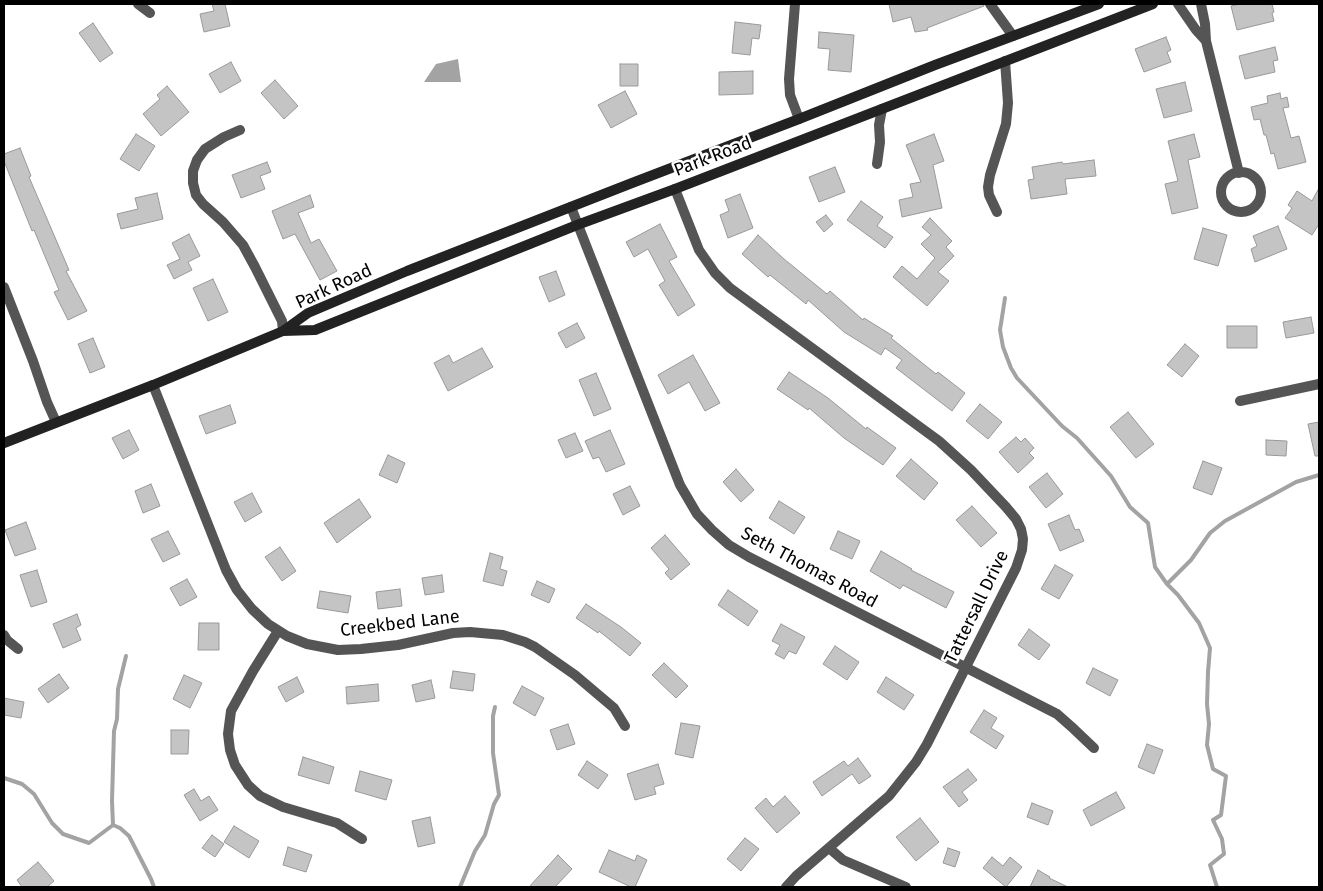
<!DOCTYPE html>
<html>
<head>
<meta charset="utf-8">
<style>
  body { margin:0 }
  #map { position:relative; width:1323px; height:891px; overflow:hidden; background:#fff; font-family:"Fira Sans",sans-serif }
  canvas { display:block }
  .frame { position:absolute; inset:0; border:5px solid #000; pointer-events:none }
</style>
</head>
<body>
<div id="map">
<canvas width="1323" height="891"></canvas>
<div class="frame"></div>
</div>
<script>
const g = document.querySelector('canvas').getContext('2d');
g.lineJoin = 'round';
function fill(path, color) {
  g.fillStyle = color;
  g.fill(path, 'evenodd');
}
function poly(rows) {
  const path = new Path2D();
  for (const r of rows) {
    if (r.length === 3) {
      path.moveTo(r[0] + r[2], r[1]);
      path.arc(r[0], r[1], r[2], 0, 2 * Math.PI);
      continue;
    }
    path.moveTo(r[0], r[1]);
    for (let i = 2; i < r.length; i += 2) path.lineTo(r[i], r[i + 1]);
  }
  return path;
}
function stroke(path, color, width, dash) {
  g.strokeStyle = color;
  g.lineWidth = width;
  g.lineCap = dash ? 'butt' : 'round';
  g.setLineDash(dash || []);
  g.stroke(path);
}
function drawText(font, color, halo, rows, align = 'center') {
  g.font = font + ' "Fira Sans",sans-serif';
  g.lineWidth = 5;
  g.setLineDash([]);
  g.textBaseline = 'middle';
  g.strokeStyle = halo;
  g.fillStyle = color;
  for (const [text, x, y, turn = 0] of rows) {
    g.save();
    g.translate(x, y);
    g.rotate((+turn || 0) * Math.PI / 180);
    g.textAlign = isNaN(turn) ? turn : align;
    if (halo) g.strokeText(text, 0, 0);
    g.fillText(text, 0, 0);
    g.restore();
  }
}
fill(poly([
  [458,59,461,82,424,82,436,64]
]), '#a3a3a3');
stroke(poly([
  [1005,298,1000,330,1003,347,1011,368,1017,378,1062,426,1077,438,1111,476,1130,507,1148,523,1155,567,1167,584,1178,595,1199,623,1210,648,1208,672,1207,704,1209,724,1207,745,1213,769,1226,776,1221,815,1213,820,1222,839,1224,854,1210,865,1217,887],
  [1167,584,1191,560,1210,533,1225,521,1296,482,1319,475],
  [4,778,22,784,34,794,52,823,63,834,89,843,113,825],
  [113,825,112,801,114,731,117,719,118,689,126,656],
  [113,825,120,828,129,836,151,879,154,887],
  [460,887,475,851,485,835,494,804,499,795,493,753,493,716,495,707]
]), '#a3a3a3', 4);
const building = poly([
  [212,4,225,4,230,26,204,32,200,14,214,11,212,4],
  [889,4,983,4,984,6,927,28,928,30,915,32,911,17,893,22,889,4],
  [1240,4,1272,4,1274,12,1272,13,1274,21,1237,30,1231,6,1240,4],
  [735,22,761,25,759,39,752,38,750,55,732,53,735,22],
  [93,23,113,53,100,62,79,33,93,23],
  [819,32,854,35,851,72,828,70,830,49,818,48,819,32],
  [1166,37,1171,50,1167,52,1171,62,1144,72,1135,49,1166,37],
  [1275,47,1278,60,1273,61,1275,72,1245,79,1239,56,1275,47],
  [231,62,241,81,220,93,209,74,231,62],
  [620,64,638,64,638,86,620,86,620,64],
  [753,71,753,94,719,95,719,72,753,71],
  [275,80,298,106,284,119,261,93,275,80],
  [1185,82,1192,111,1164,118,1156,89,1185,82],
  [167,86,189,112,161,136,143,114,160,99,157,95,167,86],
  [625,91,637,114,611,128,598,105,625,91],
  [1280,93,1281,99,1287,97,1289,107,1283,108,1291,138,1299,136,1306,162,1278,169,1274,153,1271,154,1266,135,1264,135,1260,119,1254,120,1251,107,1268,103,1267,96,1280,93],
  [136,134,155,146,139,171,120,159,136,134],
  [934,134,944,161,933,165,942,208,902,217,899,200,913,197,910,184,921,182,906,145,934,134],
  [1194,134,1200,157,1188,160,1198,208,1172,214,1165,184,1178,181,1168,141,1194,134],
  [20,148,31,176,29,177,69,270,66,271,87,311,68,320,54,292,59,290,34,230,32,231,4,161,4,154,20,148],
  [1094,160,1096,176,1065,179,1067,194,1031,199,1028,180,1034,179,1032,167,1062,162,1063,164,1094,160],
  [267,162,271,172,260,176,265,189,241,198,232,175,267,162],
  [835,167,845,192,819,202,809,177,835,167],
  [1319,188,1319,224,1312,235,1285,218,1292,208,1288,205,1297,191,1312,201,1319,188],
  [157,193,163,219,121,229,117,214,138,209,135,198,157,193],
  [740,194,753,228,728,238,720,215,729,211,725,200,740,194],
  [310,195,314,207,298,213,311,243,319,239,337,271,320,280,295,234,283,239,272,211,310,195],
  [861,201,883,217,877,226,893,237,885,248,847,220,861,201],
  [826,215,833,224,824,232,816,222,826,215],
  [930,218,952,241,946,247,954,256,938,272,949,281,927,306,893,277,902,266,917,279,935,258,921,244,931,235,922,227,930,218],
  [660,224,677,257,669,261,695,305,678,316,659,285,665,281,648,249,634,257,626,242,660,224],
  [1278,226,1287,249,1255,262,1251,249,1257,246,1253,236,1278,226],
  [1203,228,1227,235,1218,266,1194,259,1203,228],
  [189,234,200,256,188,262,192,270,174,279,167,265,180,259,172,243,189,234],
  [758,235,784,259,827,294,830,291,863,320,864,318,893,336,891,338,936,374,938,372,965,393,952,411,896,368,902,360,885,348,881,355,844,332,808,300,806,304,770,275,768,277,742,254,758,235],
  [556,271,565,295,549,302,539,277,556,271],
  [213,279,228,312,208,321,193,288,213,279],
  [1311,317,1314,333,1286,338,1283,322,1311,317],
  [577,323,585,338,566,348,558,333,577,323],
  [1227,326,1257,326,1257,348,1227,348,1227,326],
  [93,338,105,367,90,373,78,344,93,338],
  [1185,344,1199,356,1182,377,1167,365,1185,344],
  [482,348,493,367,448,391,434,363,449,355,453,363,482,348],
  [693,355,720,403,705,411,689,382,668,394,658,375,693,355],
  [789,372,828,398,866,429,867,427,896,448,883,465,844,438,809,408,808,410,777,389,789,372],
  [596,373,611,409,594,416,579,380,596,373],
  [980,404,1002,422,988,439,966,421,980,404],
  [230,405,236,423,206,434,199,416,230,405],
  [1128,412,1154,444,1136,458,1110,427,1128,412],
  [1319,422,1319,456,1315,456,1308,424,1319,422],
  [129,430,139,450,123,459,112,438,129,430],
  [610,430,625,464,606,472,599,457,593,459,585,441,610,430],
  [575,433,583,451,566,458,558,440,575,433],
  [1016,437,1021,442,1025,438,1034,448,1029,453,1034,458,1018,473,999,452,1016,437],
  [1266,440,1287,441,1286,456,1266,455,1266,440],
  [388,455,405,463,397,483,379,475,388,455],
  [911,459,938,483,924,500,896,476,911,459],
  [1203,461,1222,468,1212,495,1193,488,1203,461],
  [736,469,754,490,741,502,723,482,736,469],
  [1047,473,1063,494,1046,508,1029,487,1047,473],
  [151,484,160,506,143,513,135,491,151,484],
  [630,486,640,506,623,515,613,494,630,486],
  [252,493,262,512,245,522,234,502,252,493],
  [359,499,371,517,337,543,324,523,359,499],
  [779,501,805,517,794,534,769,518,779,501],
  [972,506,997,533,981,547,956,520,972,506],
  [1069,515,1075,530,1079,529,1084,541,1060,551,1048,524,1069,515],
  [26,522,36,549,15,556,5,530,26,522],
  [168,531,180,554,163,562,151,539,168,531],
  [838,531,860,541,852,559,830,549,838,531],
  [665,535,690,564,671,580,665,573,669,569,651,548,665,535],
  [280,547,296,571,282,581,265,557,280,547],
  [881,551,912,569,911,570,954,592,946,608,903,585,900,589,870,571,881,551],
  [490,553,503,557,500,569,507,571,503,586,483,581,490,553],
  [1055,565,1073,575,1059,599,1041,589,1055,565],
  [37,570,47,602,31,607,20,575,37,570],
  [442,575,444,592,425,595,422,578,442,575],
  [187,579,197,597,180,606,170,588,187,579],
  [537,581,555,589,549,603,531,595,537,581],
  [400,589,402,606,378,609,376,592,400,589],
  [728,590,758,611,748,626,718,605,728,590],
  [320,591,351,596,348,613,317,608,320,591],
  [586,604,621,627,641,643,630,656,599,631,598,633,576,618,586,604],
  [77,614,81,625,76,628,81,640,63,648,53,624,77,614],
  [199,623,219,623,219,650,198,650,199,623],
  [781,624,805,637,796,654,789,651,784,659,775,654,780,645,772,641,781,624],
  [1029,629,1050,645,1039,660,1018,645,1029,629],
  [835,646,859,662,847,680,823,664,835,646],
  [664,663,688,686,676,698,652,675,664,663],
  [1093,668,1118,680,1110,696,1086,683,1093,668],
  [453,671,475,674,473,691,450,688,453,671],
  [59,674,69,688,48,703,38,689,59,674],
  [184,675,202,683,190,708,173,699,184,675],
  [297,677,304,692,286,702,278,687,297,677],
  [886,677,914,695,904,710,877,692,886,677],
  [431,680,435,698,416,702,412,685,431,680],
  [378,684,379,701,347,704,346,687,378,684],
  [522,686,544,698,535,716,513,703,522,686],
  [4,698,24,702,21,718,4,715,4,698],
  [984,710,997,718,991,728,1004,736,996,749,970,732,984,710],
  [681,723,700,726,693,758,675,754,681,723],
  [568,724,575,744,557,750,550,730,568,724],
  [171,730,189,730,188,754,171,754,171,730],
  [1147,744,1163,750,1154,774,1138,767,1147,744],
  [303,757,334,767,329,784,298,775,303,757],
  [858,758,871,776,859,784,852,774,822,796,813,782,844,761,848,766,858,758],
  [587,761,608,775,598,789,578,775,587,761],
  [658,764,664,784,654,787,656,794,635,800,627,774,658,764],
  [968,769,977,780,962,792,968,800,959,807,943,787,968,769],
  [360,771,392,780,386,800,355,791,360,771],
  [194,789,201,801,209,796,218,810,200,821,184,795,194,789],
  [1116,792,1125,808,1091,826,1083,810,1116,792],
  [785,796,800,813,777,833,755,808,766,798,773,807,785,796],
  [1032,803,1053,811,1048,825,1027,817,1032,803],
  [430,817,435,843,418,847,412,821,430,817],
  [920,818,939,842,916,861,896,837,920,818],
  [234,826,259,841,249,858,224,842,234,826],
  [212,835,224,844,215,857,202,848,212,835],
  [745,838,759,849,741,871,727,859,745,838],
  [288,847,312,855,306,872,283,865,288,847],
  [948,848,960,852,955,867,943,863,948,848],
  [609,850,635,861,637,855,647,860,635,887,631,887,599,872,609,850],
  [558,855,572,869,555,887,529,887,558,855],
  [992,857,1003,866,1010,857,1022,867,1006,887,983,868,992,857],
  [38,862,54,881,47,887,22,887,17,880,38,862],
  [1038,870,1050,877,1049,878,1068,887,1030,887,1038,870]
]);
fill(building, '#c4c4c4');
stroke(building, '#999', 1);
stroke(poly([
  [138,4,150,13],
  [795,4,789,79,790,95,799,119],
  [990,4,1013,36],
  [1178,4,1196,30,1206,41,1205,24,1201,4],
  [1206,41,1239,173],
  [240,130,224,137,205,149,197,160,193,171,193,183,196,195,203,204,223,222,243,245,255,267,282,321,283,331],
  [877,164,880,142,879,125,882,109],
  [1241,192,20],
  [675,189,699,250,715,273,730,288,939,441,971,470,1006,507,1016,519,1021,529,1023,539,1022,550,1016,568,927,744,916,762,889,796,796,876,786,887],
  [571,207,680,485,697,514,712,530,729,545,749,557,1057,714,1074,729,1094,748],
  [997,212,989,195,988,187,990,175,1006,124,1008,103,1005,61],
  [4,287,33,361,47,402,56,422],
  [153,385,226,570,237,590,252,609,268,624,287,636,307,644,338,650,361,649,398,645,453,633,470,632,503,635,525,642,535,647,575,675,614,708,625,726],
  [1240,401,1319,384],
  [278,631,253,671,231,711,228,734,230,750,235,765,248,785,260,796,283,807,337,823,362,839],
  [4,635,7,640,18,649],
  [829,848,843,860,906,887]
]), '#555', 10);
stroke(poly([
  [283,331,315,330,577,225,675,189,1153,4],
  [4,443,153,385,283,331,308,313,407,271,632,183,799,119,935,65,1099,4]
]), '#222', 10);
drawText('18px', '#000', '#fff', [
  ["Park Road",713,157,-21],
  ["Park Road",334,287,-25],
  ["Seth Thomas Road",809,568,28],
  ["Tattersall Drive",977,607,-64],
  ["Creekbed Lane",400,624,-7]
]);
</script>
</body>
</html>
